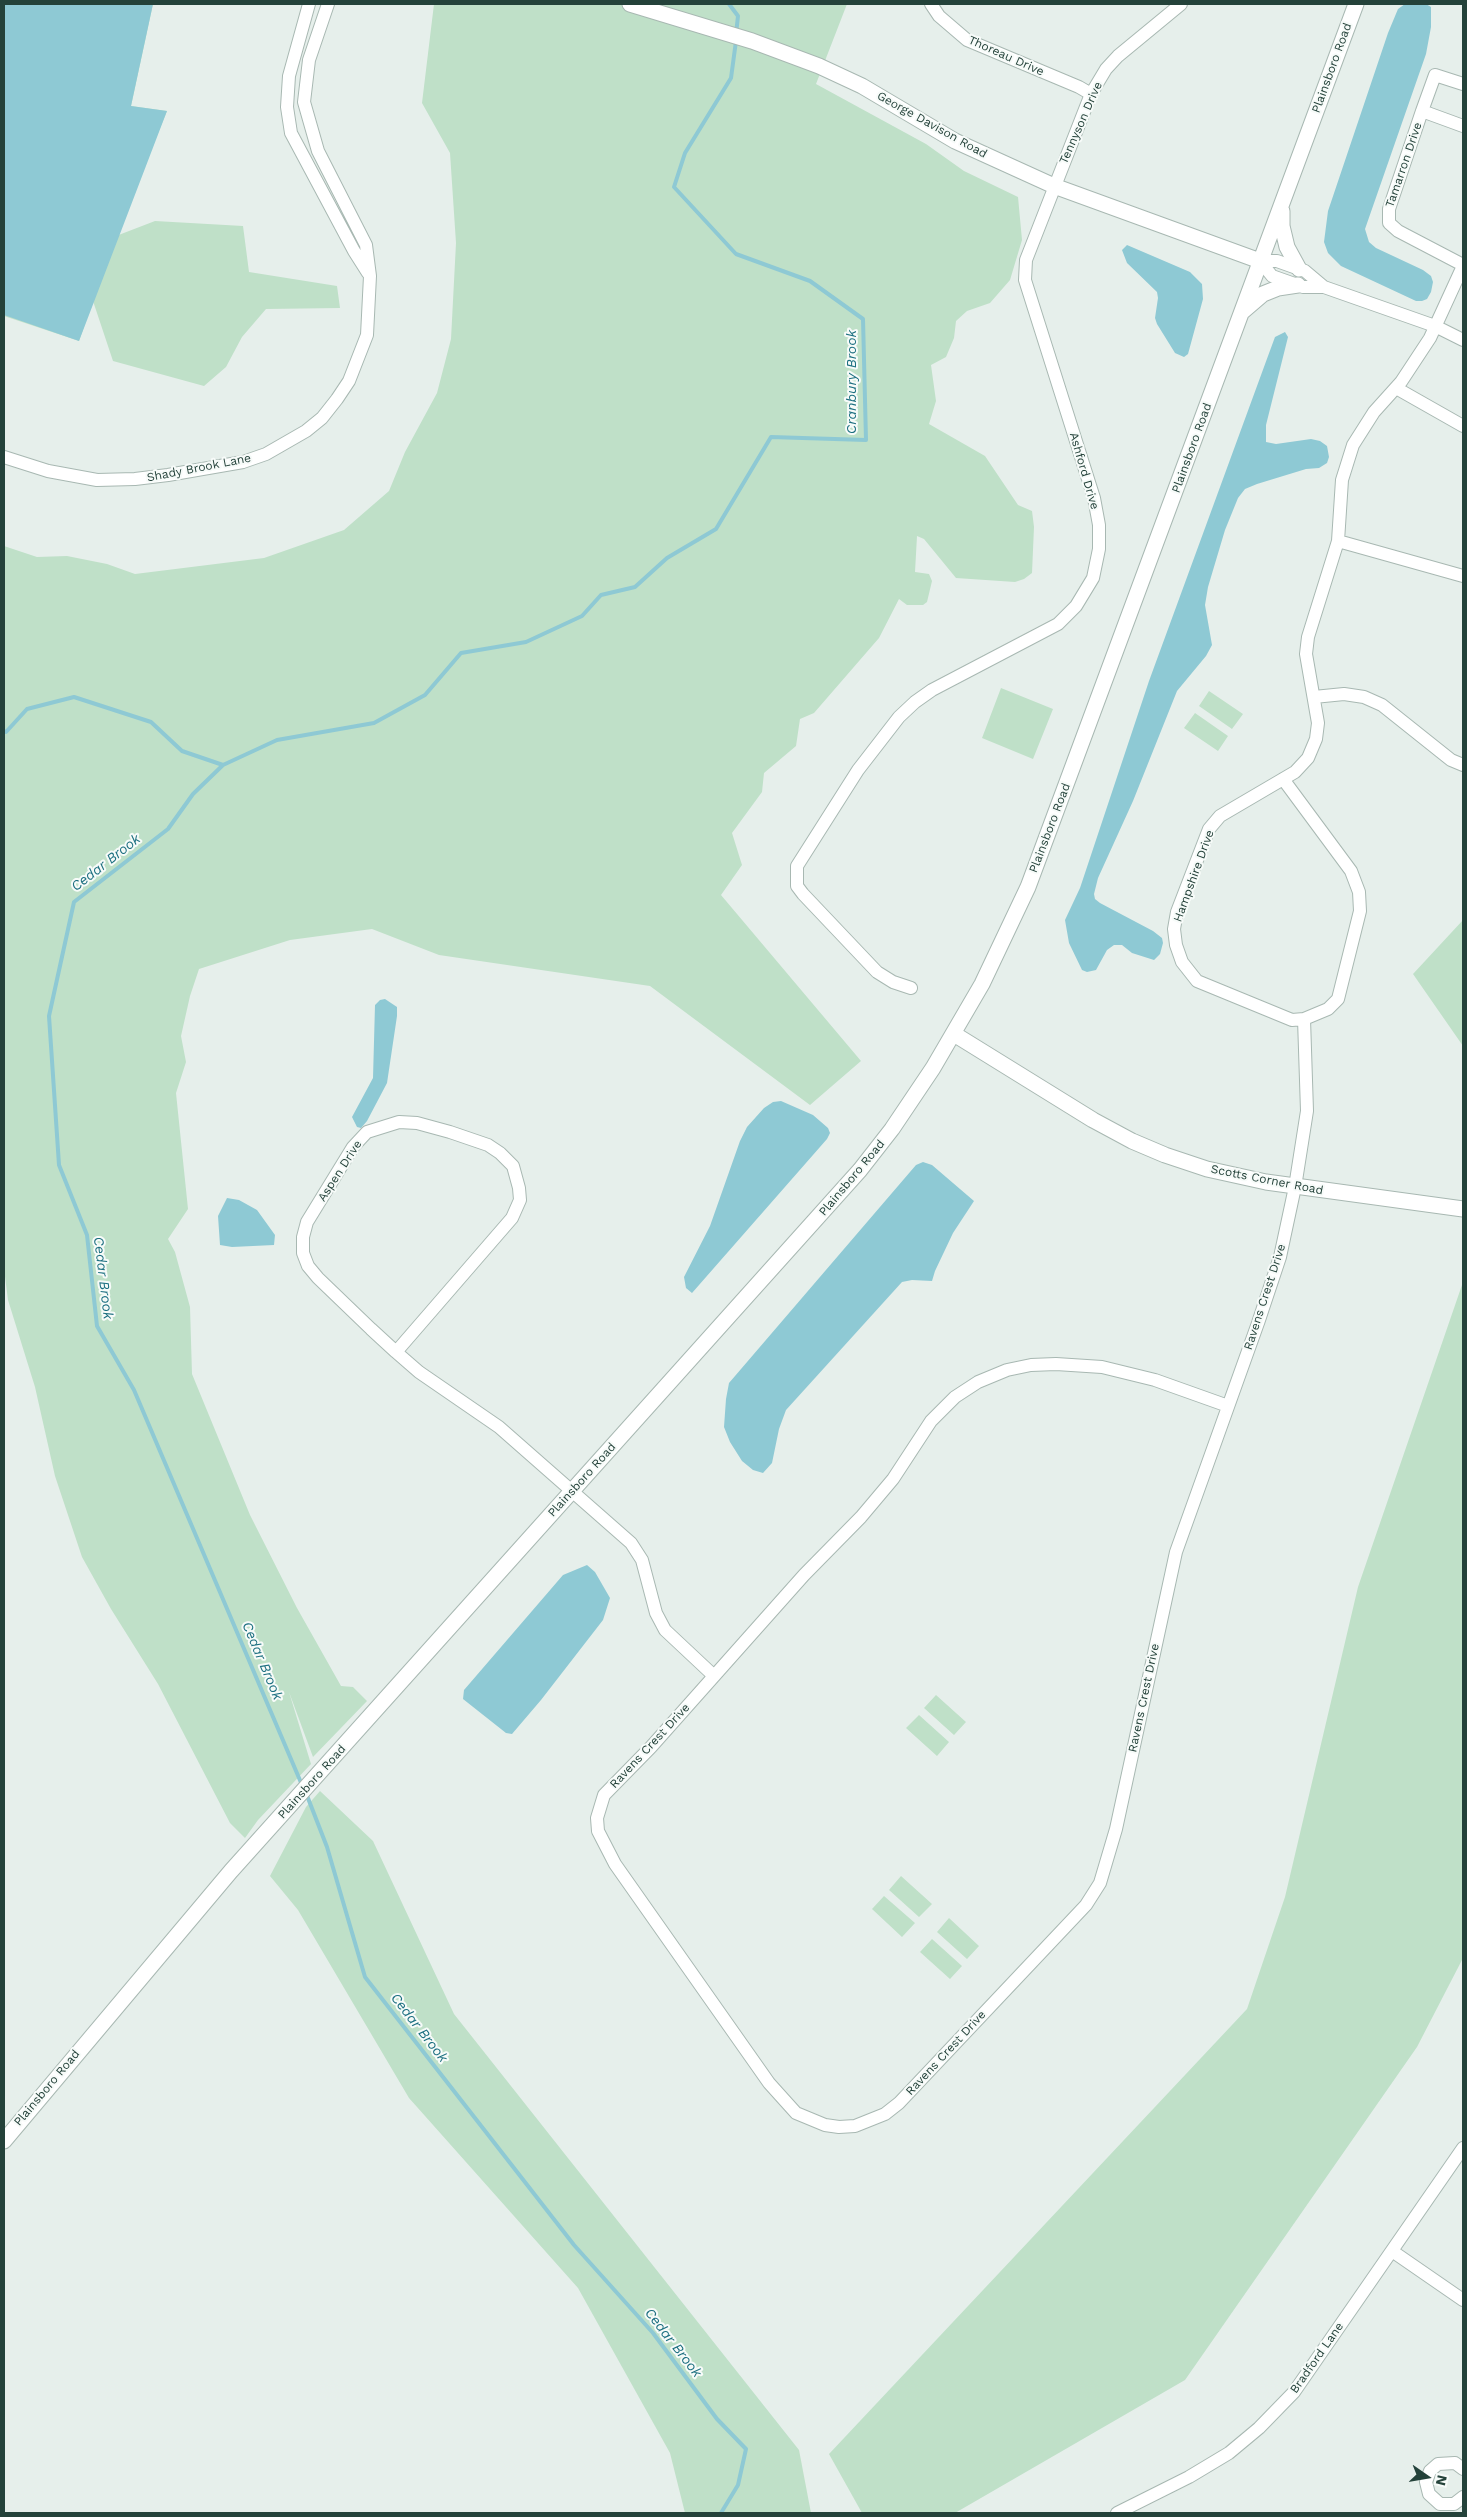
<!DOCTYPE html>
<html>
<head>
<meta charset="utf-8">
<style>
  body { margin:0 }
  #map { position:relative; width:1467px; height:2517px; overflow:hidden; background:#e6efeb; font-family:"Work Sans",sans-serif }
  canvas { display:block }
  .frame { position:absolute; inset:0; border:5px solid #24423a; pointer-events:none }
  .north { position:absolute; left:1402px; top:2452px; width:50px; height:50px; -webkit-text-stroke:4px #f7fbf9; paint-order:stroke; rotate:103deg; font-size:14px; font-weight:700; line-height:20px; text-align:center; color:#24423a }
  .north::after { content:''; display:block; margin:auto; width:18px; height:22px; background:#24423a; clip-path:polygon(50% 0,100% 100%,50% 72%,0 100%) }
</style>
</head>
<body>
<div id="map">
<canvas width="1467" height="2517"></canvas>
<div class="frame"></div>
<div class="north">N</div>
</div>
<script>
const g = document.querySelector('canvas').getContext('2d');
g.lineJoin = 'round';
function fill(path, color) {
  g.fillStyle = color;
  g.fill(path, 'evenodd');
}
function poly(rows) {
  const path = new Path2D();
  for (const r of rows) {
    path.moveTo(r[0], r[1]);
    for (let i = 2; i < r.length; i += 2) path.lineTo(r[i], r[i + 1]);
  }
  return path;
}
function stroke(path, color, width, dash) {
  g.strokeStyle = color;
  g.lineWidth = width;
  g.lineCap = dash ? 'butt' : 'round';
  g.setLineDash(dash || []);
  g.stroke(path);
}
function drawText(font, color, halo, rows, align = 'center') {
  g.font = font + ' "Work Sans",sans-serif';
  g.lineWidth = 4;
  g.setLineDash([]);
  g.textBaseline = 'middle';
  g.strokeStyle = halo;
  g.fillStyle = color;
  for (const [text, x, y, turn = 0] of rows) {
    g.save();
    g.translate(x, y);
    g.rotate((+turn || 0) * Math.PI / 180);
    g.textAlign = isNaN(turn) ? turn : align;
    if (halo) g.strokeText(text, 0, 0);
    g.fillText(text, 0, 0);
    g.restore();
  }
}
fill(poly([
  [4,4,153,4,131,106,167,111,116,236,155,221,243,226,249,272,337,286,340,308,266,309,242,337,226,367,204,386,113,361,93,301,79,341,4,316],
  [434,4,847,4,816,84,926,144,964,171,1018,197,1022,240,1010,280,990,303,967,311,956,321,954,338,946,357,931,365,936,401,929,424,985,456,1018,505,1032,511,1034,527,1032,573,1024,579,1015,582,956,578,924,539,917,536,915,572,929,574,932,581,927,602,923,605,907,605,899,599,879,638,814,713,800,719,796,746,764,773,762,792,732,833,742,865,721,895,861,1061,810,1105,650,986,439,955,372,929,290,940,199,969,190,996,181,1036,186,1062,176,1093,188,1209,168,1239,175,1252,190,1307,192,1374,250,1515,297,1608,341,1686,353,1687,367,1701,313,1757,289,1692,311,1764,258,1820,245,1838,230,1823,158,1684,111,1609,82,1557,55,1476,35,1387,8,1300,4,1269,4,546,37,557,67,556,107,564,135,574,264,558,344,530,389,491,405,452,437,393,451,339,456,243,450,153,422,103],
  [1001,688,1053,709,1033,759,982,738],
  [1209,691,1243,714,1232,729,1199,706],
  [1195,713,1228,736,1218,751,1184,728],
  [1463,920,1463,1046,1413,974],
  [1463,1282,1463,1958,1417,2047,1185,2380,955,2513,862,2513,829,2454,1247,2009,1285,1897,1358,1587],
  [936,1695,966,1722,954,1735,924,1708],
  [919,1715,949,1742,937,1756,906,1728],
  [320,1791,373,1841,454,2014,799,2450,811,2513,685,2513,670,2453,578,2288,409,2098,298,1910,270,1876,306,1807],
  [901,1876,932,1904,919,1917,889,1890],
  [884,1896,915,1923,902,1937,872,1909],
  [949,1918,979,1946,967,1959,937,1932],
  [932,1939,962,1966,950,1979,920,1952]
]), '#bfe0c8');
fill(poly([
  [4,4,153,4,131,106,167,111,79,341,4,315],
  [1405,4,1426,4,1431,7,1431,27,1426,54,1365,229,1369,242,1376,248,1423,270,1431,276,1433,282,1431,292,1427,299,1422,301,1416,301,1341,266,1328,253,1324,242,1328,211,1388,33,1398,9],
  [1127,245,1190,272,1202,284,1203,299,1188,354,1184,357,1175,353,1157,324,1155,318,1158,298,1157,292,1127,263,1122,250],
  [1285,332,1288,337,1266,425,1266,442,1276,444,1311,439,1320,441,1327,446,1329,457,1327,463,1319,468,1306,469,1257,484,1245,489,1238,498,1225,530,1208,587,1205,605,1212,645,1206,656,1177,691,1133,801,1098,878,1094,894,1095,899,1100,903,1153,931,1162,938,1163,943,1160,954,1154,960,1132,953,1122,945,1114,945,1107,950,1096,970,1087,972,1082,970,1069,943,1065,920,1080,888,1149,681,1268,356,1275,337],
  [385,999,397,1007,397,1016,387,1083,367,1121,361,1128,357,1127,352,1117,373,1078,375,1005,380,1000],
  [781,1101,813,1115,828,1128,830,1133,827,1139,692,1293,686,1288,684,1277,710,1226,740,1141,747,1127,764,1108,773,1102],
  [923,1162,932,1165,974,1201,953,1233,935,1271,932,1281,912,1280,902,1282,786,1410,779,1429,772,1463,763,1473,753,1470,742,1461,730,1442,724,1427,726,1399,729,1383,916,1165],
  [227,1198,239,1200,257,1210,275,1235,274,1245,232,1247,220,1245,218,1216],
  [587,1565,595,1572,610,1598,603,1620,541,1700,512,1734,506,1733,463,1699,464,1690,563,1575]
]), '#8ec9d4');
stroke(poly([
  [729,4,738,16,736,34],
  [4,731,6,732,27,709,74,697,151,722,182,751,223,765,277,740,374,723,425,695,461,653,526,642,582,616,601,595,635,587,667,558,716,529,771,437,866,440,863,319,810,281,736,254,674,187,685,153,731,78,736,41],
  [223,765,193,794,168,829,74,902,49,1016,59,1165,87,1235,97,1326,134,1390,302,1785],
  [306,1793,327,1847,365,1977,574,2245,653,2333,717,2419,746,2449,738,2485,721,2513]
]), '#8ec9d4', 4);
const minor = poly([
  [309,4,289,76,287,107,291,133,354,251,368,273],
  [931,4,939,16,967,40,1079,87,1091,94],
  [1463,84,1435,75,1422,111,1463,126],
  [1422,111,1389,209,1389,223,1398,231,1463,265],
  [1260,261,1272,276,1303,287,1324,287,1435,326,1463,340],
  [1260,261,1277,261,1305,271,1324,287],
  [1396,388,1463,426],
  [4,457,48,471,97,480,135,479,168,475,243,462,266,454,306,431,322,418,337,399,349,381,367,335,370,276,366,245,318,151,304,102,309,60,328,4],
  [1338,541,1463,576],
  [1314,697,1344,694,1364,697,1382,705,1451,760,1463,765],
  [1283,779,1351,871,1359,892,1360,911,1338,999,1328,1009,1304,1019,1292,1020,1197,981,1182,962,1176,945,1174,929,1177,912,1209,829,1220,816,1295,772,1308,758,1316,739,1318,723,1306,654,1308,637,1338,541,1342,480,1353,445,1374,412,1401,382,1430,338,1463,266],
  [911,988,893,982,877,972,803,894,797,886,797,866,858,770,899,717,915,702,932,690,1058,624,1076,606,1093,578,1099,549,1099,525,1094,498,1025,280,1026,260,1091,94,1106,69,1118,56,1181,4],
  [396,1352,512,1218,520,1200,519,1188,513,1166,500,1153,488,1145,450,1132,417,1123,399,1122,367,1132,353,1147,307,1222,303,1237,303,1253,308,1266,318,1278,371,1329,396,1352,419,1372,499,1427,631,1543,642,1560,656,1613,665,1630,713,1675],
  [1228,1406,1155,1380,1102,1367,1056,1364,1031,1365,1007,1370,978,1382,955,1397,931,1421,893,1479,861,1517,804,1575,651,1747,604,1795,597,1818,598,1831,615,1864,769,2083,796,2113,825,2125,839,2127,855,2126,885,2114,899,2103,1086,1905,1100,1883,1116,1829,1176,1552,1258,1323,1280,1257,1295,1187,1307,1111,1304,1019],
  [1392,2251,1463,2300],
  [1463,2469,1455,2463,1438,2464,1430,2471,1426,2482,1429,2494,1440,2504,1454,2504,1463,2497],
  [1117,2513,1189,2477,1229,2453,1259,2428,1294,2392,1463,2148]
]);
const tertiary = poly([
  [630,4,752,41,819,66,862,86,955,141,1054,186,1260,261],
  [1282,211,1282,226,1287,247,1299,269],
  [1242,312,1263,294,1278,288,1298,285],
  [954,1034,1093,1120,1132,1141,1165,1155,1207,1169,1266,1182,1463,1209],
  [4,2141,231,1871,860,1170,892,1129,933,1068,982,984,1028,887,1356,4]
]);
stroke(minor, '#a8b8b2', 14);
stroke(tertiary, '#a8b8b2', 17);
stroke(minor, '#fff', 12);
stroke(tertiary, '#fff', 15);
drawText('12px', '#24423a', '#f7fbf9', [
  ["Thoreau Drive",1006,56,24],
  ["Plainsboro Road",1332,68,-70],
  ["Tennyson Drive",1081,123,-66],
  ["George Davison Road",932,125,29],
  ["Tamarron Drive",1404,165,-71],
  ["Plainsboro Road",1192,448,-70],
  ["Shady Brook Lane",199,468,-11],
  ["Ashford Drive",1084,471,74],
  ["Plainsboro Road",1050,828,-69],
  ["Hampshire Drive",1194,876,-70],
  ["Aspen Drive",340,1171,-57],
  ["Plainsboro Road",852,1178,-50],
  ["Scotts Corner Road",1267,1180,11],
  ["Ravens Crest Drive",1265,1297,-72],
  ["Plainsboro Road",582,1480,-48],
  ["Ravens Crest Drive",1144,1698,-78],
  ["Ravens Crest Drive",650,1746,-47],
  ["Plainsboro Road",312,1782,-48],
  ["Ravens Crest Drive",946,2053,-47],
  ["Plainsboro Road",47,2088,-50],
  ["Bradford Lane",1317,2358,-55]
]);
drawText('italic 14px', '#1c6f80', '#f7fbf9', [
  ["Cranbury Brook",852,382,-90],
  ["Cedar Brook",106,863,-38],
  ["Cedar Brook",103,1278,83],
  ["Cedar Brook",262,1661,67],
  ["Cedar Brook",419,2028,52],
  ["Cedar Brook",673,2343,52]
]);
</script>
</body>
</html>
